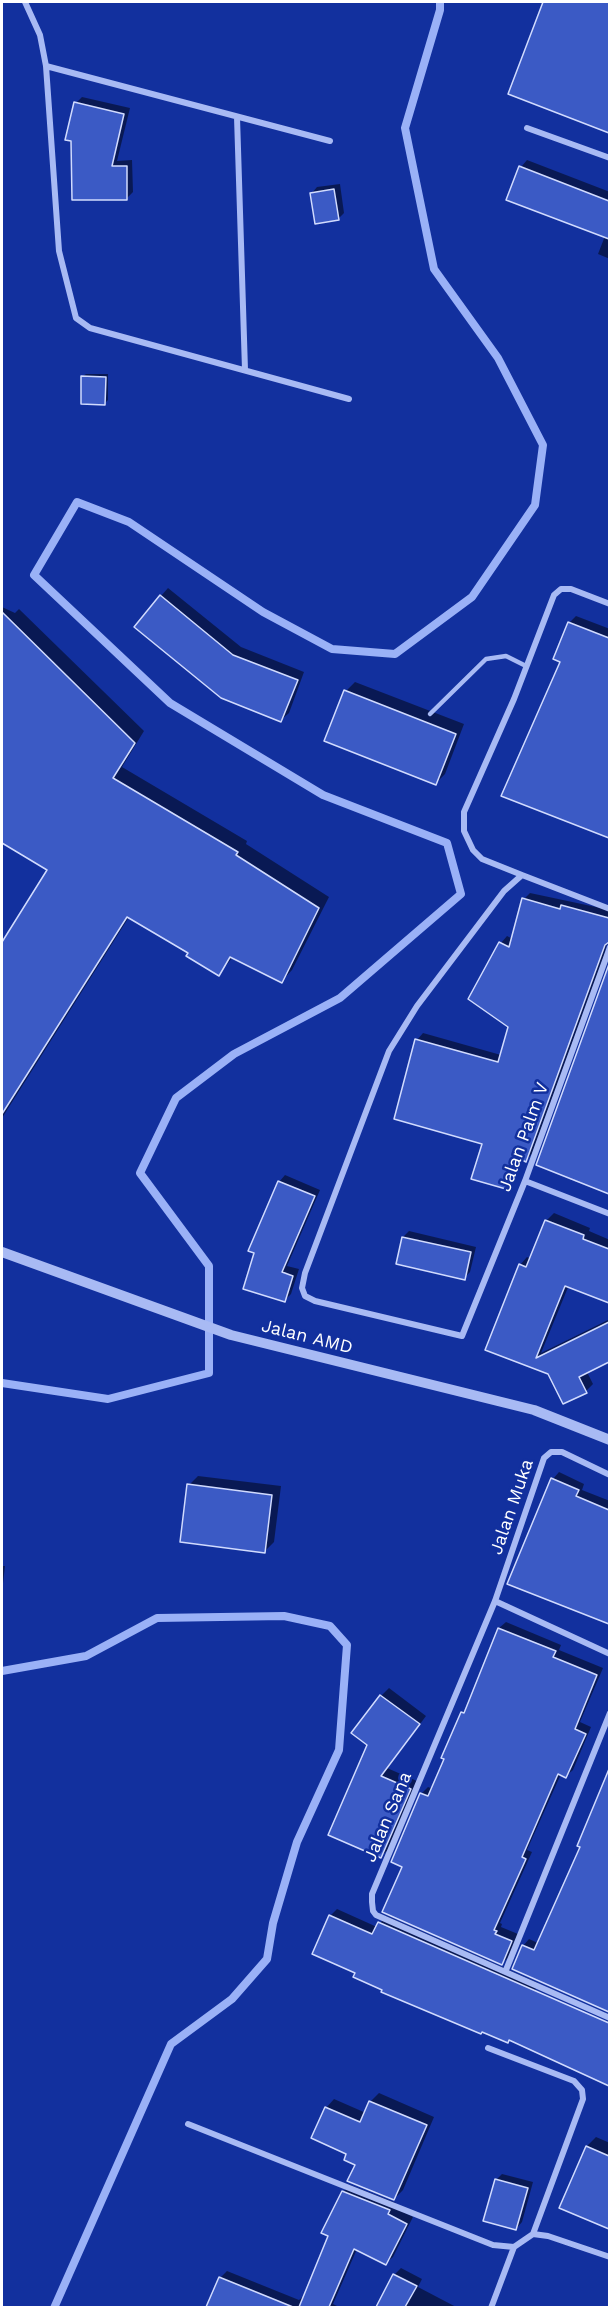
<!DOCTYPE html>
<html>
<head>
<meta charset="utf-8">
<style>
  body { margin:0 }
  #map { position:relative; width:611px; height:2309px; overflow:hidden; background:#12309e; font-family:"Work Sans",sans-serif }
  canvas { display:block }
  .frame { position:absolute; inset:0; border:3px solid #fff; pointer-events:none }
</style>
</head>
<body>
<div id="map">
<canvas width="611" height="2309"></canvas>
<div class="frame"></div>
</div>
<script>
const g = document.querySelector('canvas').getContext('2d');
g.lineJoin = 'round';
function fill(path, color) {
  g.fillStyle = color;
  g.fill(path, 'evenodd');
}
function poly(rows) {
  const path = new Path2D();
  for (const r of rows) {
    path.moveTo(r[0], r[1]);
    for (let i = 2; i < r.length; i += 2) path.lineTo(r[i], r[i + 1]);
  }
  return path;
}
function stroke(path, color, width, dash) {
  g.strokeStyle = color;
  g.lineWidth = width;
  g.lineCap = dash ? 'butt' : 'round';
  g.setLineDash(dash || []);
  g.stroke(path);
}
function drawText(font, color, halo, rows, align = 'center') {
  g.font = font + ' "Work Sans",sans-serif';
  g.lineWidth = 5;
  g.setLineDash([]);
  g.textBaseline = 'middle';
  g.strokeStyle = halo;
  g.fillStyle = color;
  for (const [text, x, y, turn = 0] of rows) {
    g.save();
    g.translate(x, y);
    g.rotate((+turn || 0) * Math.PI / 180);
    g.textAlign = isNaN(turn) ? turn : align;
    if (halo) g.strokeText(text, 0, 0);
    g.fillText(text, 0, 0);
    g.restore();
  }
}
fill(poly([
  [544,2,610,2,610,129,510,93],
  [82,97,130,108,117,161,132,160,133,192,127,198,76,103],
  [527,160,610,192,610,259,598,254,605,236,521,167],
  [340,184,344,213,338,219,311,194,317,187],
  [86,374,108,374,108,400,105,403,83,376],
  [168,588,241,647,304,672,289,713,281,720,161,596],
  [2,607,15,613,19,609,144,731,122,767,247,841,246,844,329,897,292,970,282,981,233,957,219,974,190,952,129,917,2,1118,2,939,5,940,50,869,2,841],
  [576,616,610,629,610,837,503,795,562,661,569,623],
  [355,682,464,724,445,774,436,783,346,691],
  [530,893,610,910,610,929,604,956,532,1154,526,1160,519,1157,512,1181,506,1188,484,1143,417,1040,423,1033,501,1055,509,1026,470,999,501,943,507,936,513,939,524,899],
  [610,968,610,1188,606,1191,538,1165],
  [285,1175,320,1190,287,1266,299,1269,291,1294,285,1300,245,1288,279,1182],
  [554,1213,590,1228,589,1231,610,1240,610,1292,569,1285,541,1353,610,1319,610,1361,587,1372,593,1384,586,1391,549,1373,487,1349,520,1265,527,1257,531,1259,546,1221],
  [409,1231,476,1247,470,1272,464,1278,398,1262,403,1237],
  [559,1472,584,1484,582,1490,610,1501,610,1623,509,1583,553,1479],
  [198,1476,281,1486,274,1542,265,1551,189,1485],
  [2,1566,5,1566,2,1592],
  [506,1622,561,1645,559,1650,603,1668,580,1722,591,1727,573,1770,566,1776,561,1774,527,1850,532,1852,500,1923,502,1924,501,1927,518,1934,509,1957,502,1963,404,1866,421,1794,428,1787,433,1789,462,1713,468,1707,499,1628],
  [389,1688,426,1716,387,1768,417,1781,389,1849,381,1856,369,1745,381,1696],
  [610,1782,610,2002,514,1968,523,1946,529,1939,538,1943,557,1897,562,1892,598,1798,605,1792],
  [337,1909,377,1927,386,1916,538,1983,532,1998,610,2031,610,2084,509,2039,384,1989,357,1972,330,1916],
  [379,2093,434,2117,403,2190,394,2199,357,2164,326,2108,334,2099,366,2113,371,2101],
  [596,2137,610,2143,610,2228,561,2207,587,2146],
  [502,2174,533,2182,522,2222,516,2229,496,2180],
  [350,2185,396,2203,394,2207,413,2217,393,2257,386,2263,357,2249,333,2304,341,2308,209,2306,221,2277,227,2271,299,2300,307,2293,330,2236,343,2192],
  [401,2268,422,2279,418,2287,458,2308,378,2308,394,2275]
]), '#0007');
stroke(poly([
  [2,1383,108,1399,209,1373,209,1266,140,1173,176,1098,234,1054,340,998,461,894,447,843,323,795,170,703,34,575,77,502,129,522,263,612,332,649,395,654,472,597,535,505,543,445,498,358,434,269,405,128,440,10,440,2],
  [2,1671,86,1656,157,1618,284,1616,330,1626,347,1645,339,1750,297,1842,273,1923,267,1959,232,1999,171,2044,54,2308]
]), '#9ab1f7', 8);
const building = poly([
  [543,2,609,2,609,133,508,94,543,2],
  [74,102,124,114,112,166,127,166,127,200,72,200,71,141,65,140,74,102],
  [519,166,609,201,609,239,506,200,519,166],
  [334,189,339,220,315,224,310,193,334,189],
  [81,376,106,377,105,405,81,404,81,376],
  [160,595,233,655,298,680,281,722,221,698,134,627,160,595],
  [2,612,135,743,113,778,238,852,236,855,319,908,282,983,230,957,219,976,186,956,188,953,127,917,2,1114,2,942,47,870,2,843,2,612],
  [568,622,609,638,609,838,501,796,560,662,553,659,568,622],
  [344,690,456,734,436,785,324,741,344,690],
  [522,898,560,909,561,905,609,918,609,942,605,945,526,1162,516,1157,506,1189,471,1179,482,1144,394,1119,415,1039,498,1062,508,1027,468,999,499,942,509,947,522,898],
  [609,964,609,1194,536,1165,609,964],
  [278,1181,315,1196,282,1272,293,1276,285,1302,243,1289,254,1253,248,1251,278,1181],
  [545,1220,584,1235,583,1239,609,1249,609,1303,565,1286,536,1358,609,1322,609,1362,579,1377,587,1393,563,1404,548,1374,485,1350,519,1264,526,1267,545,1220],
  [402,1237,471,1252,465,1280,396,1264,402,1237],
  [551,1478,579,1490,576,1496,609,1510,609,1624,507,1584,551,1478],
  [187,1484,272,1495,265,1553,180,1542,187,1484],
  [498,1628,556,1651,553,1657,597,1675,575,1729,586,1734,566,1778,558,1774,522,1857,526,1859,494,1930,497,1931,495,1934,512,1941,502,1965,382,1912,402,1867,391,1862,420,1793,428,1796,444,1759,441,1758,461,1712,464,1713,498,1628],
  [380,1695,420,1724,381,1776,411,1789,381,1858,328,1835,367,1745,351,1733,380,1695],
  [609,1769,609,2012,512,1969,522,1945,534,1950,580,1847,577,1846,609,1769],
  [329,1915,372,1934,378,1922,609,2023,609,2086,509,2040,508,2043,482,2032,481,2034,381,1992,382,1990,353,1977,355,1973,312,1954,329,1915],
  [369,2101,427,2125,394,2200,347,2181,355,2165,344,2160,346,2154,311,2138,325,2107,360,2122,369,2101],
  [586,2146,609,2156,609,2229,559,2208,586,2146],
  [495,2179,528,2188,516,2230,483,2221,495,2179],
  [342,2191,390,2210,388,2214,407,2224,386,2265,354,2249,329,2307,299,2307,328,2236,321,2233,342,2191],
  [393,2274,417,2286,405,2307,376,2307,393,2274],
  [219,2277,293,2307,206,2307,219,2277]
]);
fill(building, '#3b5ac5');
stroke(building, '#d1dbfe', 1.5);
stroke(poly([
  [430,714,486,659,506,656,526,666]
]), '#a8baf4', 4.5);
stroke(poly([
  [25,2,40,35,46,66,59,251,76,318,90,328,349,399],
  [46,66,330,141],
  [237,117,245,370],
  [527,128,610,158],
  [522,875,482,859,473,850,464,831,464,812,514,699,554,595,561,589,571,589,610,604],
  [610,909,522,875,504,891,417,1006,389,1051,305,1273,302,1288,305,1296,315,1301,462,1336,525,1181,610,947],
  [525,1181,610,1214],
  [610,1475,562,1452,551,1452,544,1458,495,1601,372,1894,372,1902,373,1911,376,1915,610,2018],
  [495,1601,610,1654],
  [506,1970,610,1713],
  [488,2048,574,2081,582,2090,583,2099,533,2234],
  [188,2124,493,2245,514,2247,533,2234,548,2236,610,2257],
  [491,2308,514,2247]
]), '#a8baf4', 6);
stroke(poly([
  [2,1252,231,1335,534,1410,610,1440]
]), '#a8baf4', 10);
drawText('18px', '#fff', '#12309e', [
  ["Jalan Palm V",524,1137,-70],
  ["Jalan AMD",307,1337,14],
  ["Jalan Muka",512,1507,-71],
  ["Jalan Sana",388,1817,-67]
]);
</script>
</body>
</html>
